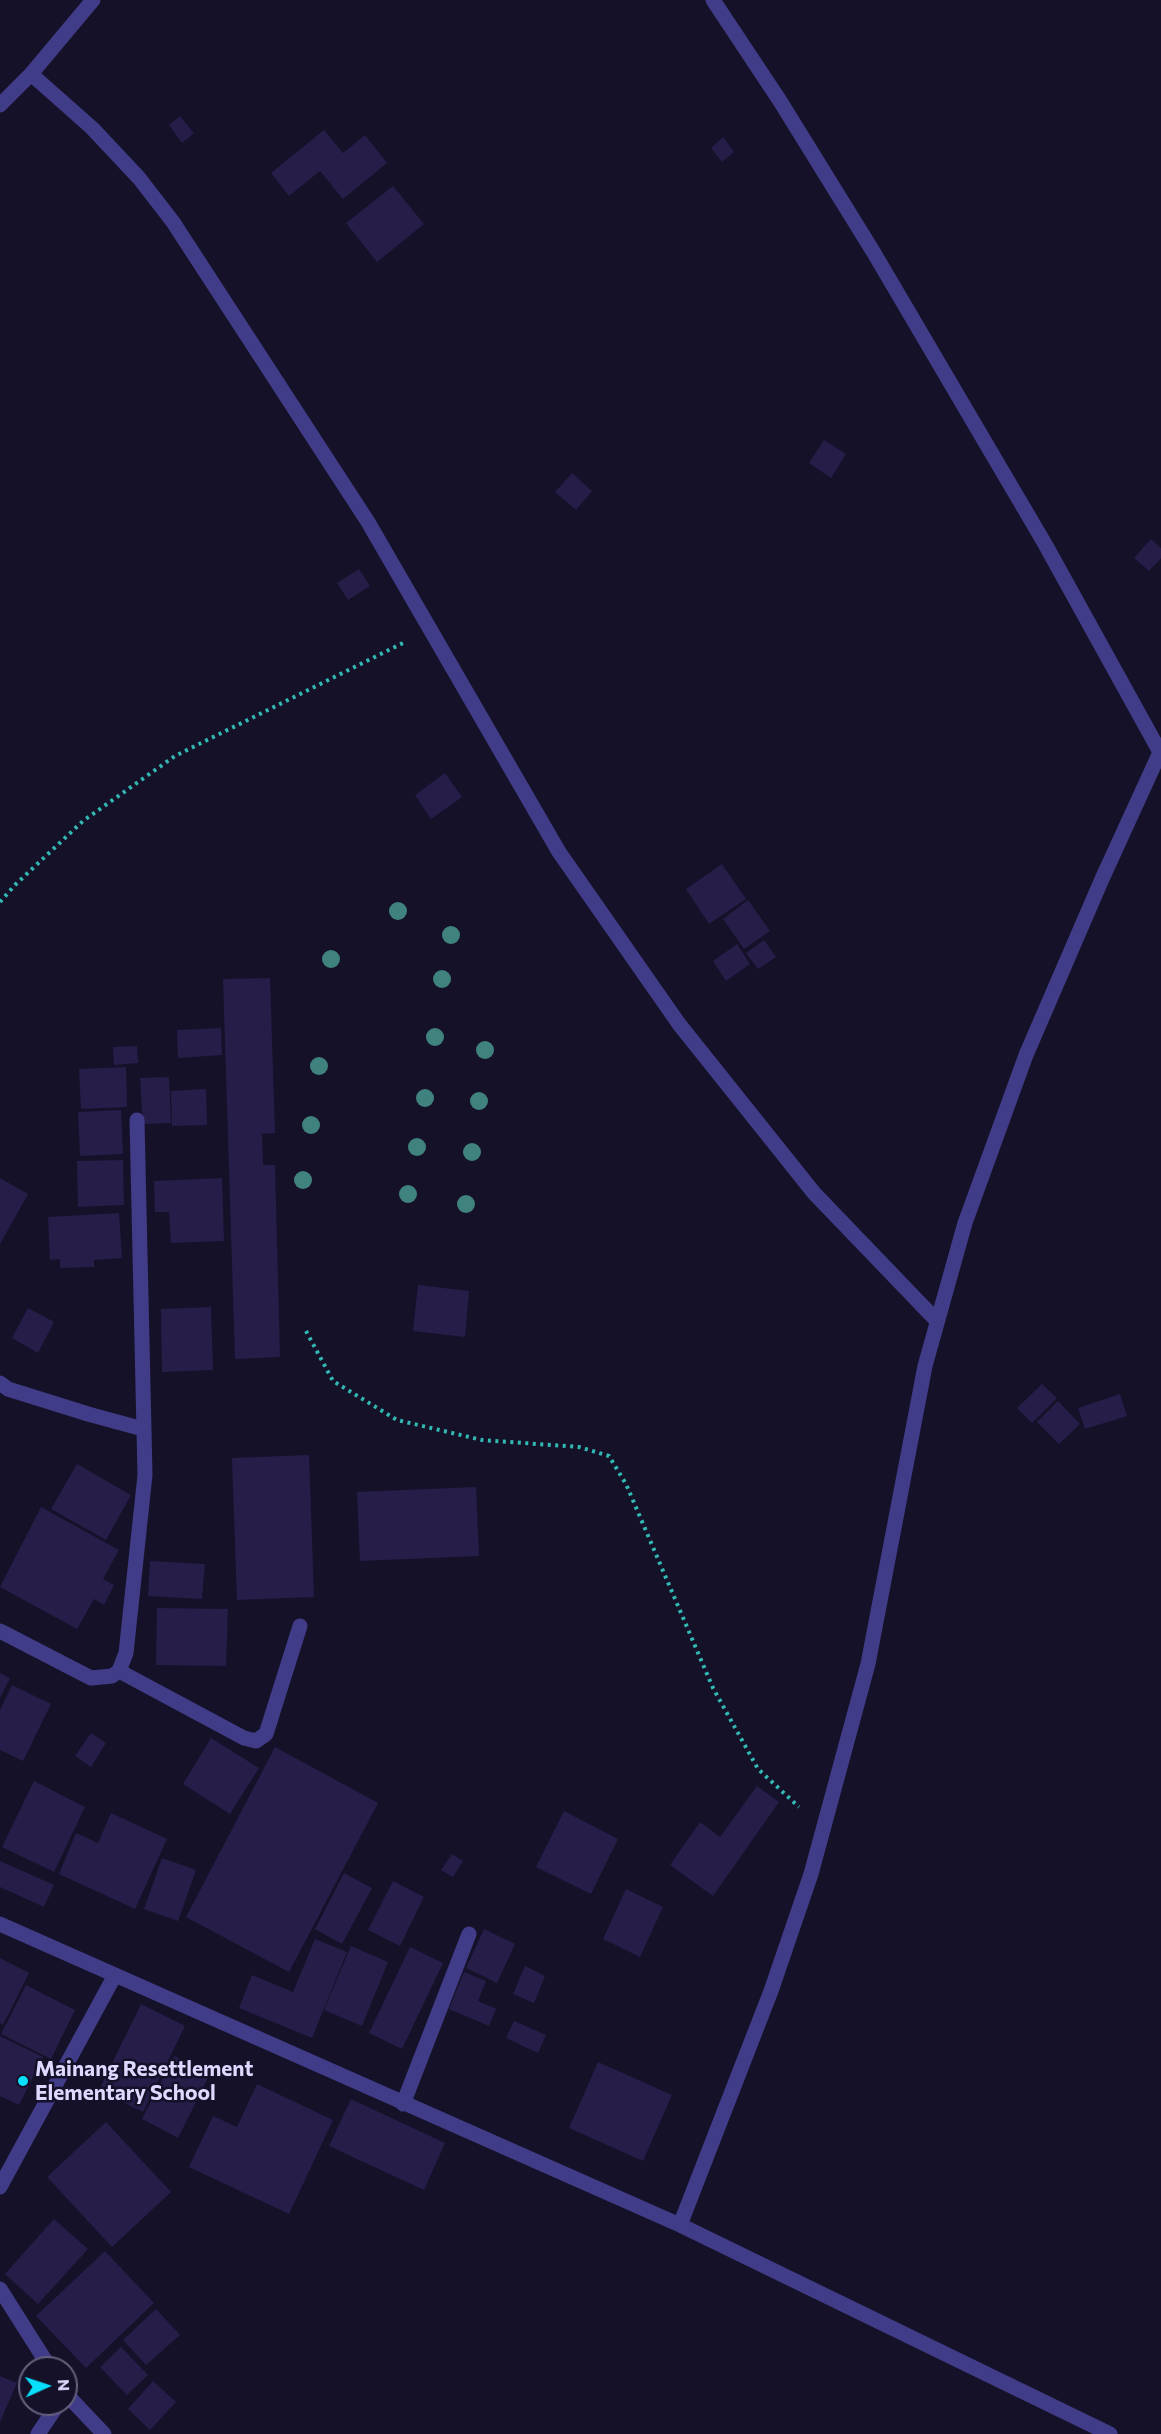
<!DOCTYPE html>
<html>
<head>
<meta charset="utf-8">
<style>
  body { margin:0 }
  #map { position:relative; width:1161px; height:2434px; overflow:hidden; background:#151129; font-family:Commissioner,sans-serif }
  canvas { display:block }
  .north { position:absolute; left:18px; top:2356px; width:60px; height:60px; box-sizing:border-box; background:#151129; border:2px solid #65617e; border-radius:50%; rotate:87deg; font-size:16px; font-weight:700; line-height:24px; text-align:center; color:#ded9fe }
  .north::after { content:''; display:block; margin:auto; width:21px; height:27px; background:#08dffb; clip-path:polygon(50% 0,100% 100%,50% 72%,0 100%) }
</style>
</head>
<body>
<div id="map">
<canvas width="1161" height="2434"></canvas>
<div class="north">N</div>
</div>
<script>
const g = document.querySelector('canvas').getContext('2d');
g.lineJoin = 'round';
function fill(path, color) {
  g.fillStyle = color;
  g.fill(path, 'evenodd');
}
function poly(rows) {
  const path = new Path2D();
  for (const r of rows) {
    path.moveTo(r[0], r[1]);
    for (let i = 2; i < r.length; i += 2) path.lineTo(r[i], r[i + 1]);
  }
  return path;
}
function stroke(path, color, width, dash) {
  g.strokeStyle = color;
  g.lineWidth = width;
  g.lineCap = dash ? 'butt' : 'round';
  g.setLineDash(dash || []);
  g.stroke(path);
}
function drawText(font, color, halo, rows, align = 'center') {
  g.font = font + ' Commissioner,sans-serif';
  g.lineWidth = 5;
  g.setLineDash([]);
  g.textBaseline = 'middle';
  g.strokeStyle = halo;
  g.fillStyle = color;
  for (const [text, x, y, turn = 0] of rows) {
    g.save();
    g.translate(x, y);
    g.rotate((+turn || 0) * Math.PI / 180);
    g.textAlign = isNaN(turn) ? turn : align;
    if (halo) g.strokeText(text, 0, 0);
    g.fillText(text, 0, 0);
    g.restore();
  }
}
fill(poly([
  [180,116,194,133,182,143,169,125],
  [324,130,343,153,365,135,387,163,343,199,320,171,289,196,271,173],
  [723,137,734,152,722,162,711,148],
  [393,186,424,224,377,262,346,223],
  [824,440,846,454,831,478,809,463],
  [572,473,592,491,576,510,555,492],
  [1151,539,1161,548,1161,558,1149,571,1134,558],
  [359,569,370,586,348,600,337,583],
  [445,773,462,797,431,819,415,795],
  [722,864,746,899,709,924,686,889],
  [748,900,770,931,744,949,723,919],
  [764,940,776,957,758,969,746,953],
  [737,944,750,964,726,981,713,961],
  [270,978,275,1133,262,1134,263,1165,275,1165,280,1357,235,1359,223,979],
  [221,1028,222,1055,178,1058,177,1030],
  [137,1046,138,1063,114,1065,113,1047],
  [126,1067,127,1107,81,1109,79,1069],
  [169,1077,171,1123,143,1124,140,1078],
  [206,1089,207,1125,172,1126,171,1091],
  [121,1110,123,1154,80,1156,78,1112],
  [123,1160,124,1205,78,1207,77,1161],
  [0,1178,28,1194,0,1244],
  [222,1178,224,1241,171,1243,169,1212,155,1212,154,1181],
  [119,1213,122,1258,94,1260,94,1267,60,1268,60,1259,50,1260,48,1217],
  [418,1285,469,1291,465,1337,413,1331],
  [211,1307,213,1370,162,1372,161,1309],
  [28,1308,54,1322,38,1353,12,1338],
  [1042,1384,1057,1398,1032,1423,1017,1408],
  [1120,1394,1127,1416,1085,1429,1078,1408],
  [1058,1401,1080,1424,1059,1444,1037,1422],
  [309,1455,314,1597,237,1600,232,1458],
  [77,1464,131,1495,106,1540,51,1509],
  [476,1487,479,1556,360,1561,357,1492],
  [41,1507,119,1550,103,1579,114,1585,104,1605,94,1599,77,1629,0,1587],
  [150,1561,205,1564,202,1599,148,1596],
  [157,1608,228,1609,226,1666,156,1665],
  [0,1673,10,1678,0,1698],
  [12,1685,51,1704,23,1761,0,1750,0,1710],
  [91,1733,106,1743,91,1767,75,1756],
  [211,1738,259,1768,230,1814,183,1784],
  [275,1747,378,1803,289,1972,186,1917],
  [34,1781,85,1807,54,1872,2,1847],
  [757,1786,779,1802,713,1896,670,1865,700,1822,720,1837],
  [564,1811,618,1839,591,1894,536,1867],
  [111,1813,167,1839,135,1909,59,1874,76,1833,98,1843],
  [452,1854,463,1861,453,1877,441,1870],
  [162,1858,196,1870,178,1921,144,1909],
  [0,1861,54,1885,44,1907,0,1887],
  [344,1873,372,1888,342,1944,315,1929],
  [393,1881,424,1897,400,1946,368,1930],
  [626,1889,663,1907,640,1957,603,1939],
  [484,1929,515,1944,497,1983,466,1968],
  [315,1939,347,1952,312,2038,239,2008,252,1975,293,1992],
  [351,1946,388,1962,362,2026,324,2010],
  [410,1947,443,1963,402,2049,369,2033],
  [0,1958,29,1973,3,2025,0,2023],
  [525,1966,545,1976,534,2003,513,1994],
  [464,1972,486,1981,478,2001,496,2009,489,2026,449,2009],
  [26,1985,75,2010,51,2059,1,2034],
  [141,2004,185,2026,143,2112,99,2090],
  [514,2021,546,2035,538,2053,506,2038],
  [0,2036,43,2057,19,2105,0,2096],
  [174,2056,210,2074,178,2138,142,2119],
  [598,2062,672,2095,643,2161,569,2128],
  [257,2084,333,2120,289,2214,189,2167,213,2116,237,2127],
  [351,2099,445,2143,424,2190,329,2146],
  [106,2122,171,2192,112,2247,47,2177],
  [54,2219,88,2249,38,2304,5,2274],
  [105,2251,154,2303,86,2368,36,2316],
  [156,2309,180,2335,146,2365,123,2340],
  [121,2347,148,2375,127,2395,100,2367],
  [0,2376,17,2383,0,2422],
  [153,2381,176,2402,150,2430,128,2409]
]), '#271d49');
stroke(poly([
  [0,902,15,885,83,821,175,756,405,642],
  [306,1331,333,1381,397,1420,482,1440,579,1447,609,1456,626,1484,713,1688,758,1769,799,1807]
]), '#32b9b4', 4, [3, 4.5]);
stroke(poly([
  [119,1671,244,1738,256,1741,266,1734,300,1626]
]), '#413c87', 15);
stroke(poly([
  [713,0,780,101,874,253,1045,544,1160,752],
  [31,74,92,128,139,178,173,222,368,522,559,852,679,1024,814,1193,937,1321],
  [0,105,31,74,93,0],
  [0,1383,8,1389,88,1414,143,1429],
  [0,1631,91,1678,112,1676,119,1671,126,1653,145,1475,137,1120],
  [0,1924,680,2225,1110,2434],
  [403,2104,469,1934],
  [0,2187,115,1975],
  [680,2225,771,1991,811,1874,868,1664,925,1366,965,1223,1026,1055,1102,879,1161,750],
  [0,2289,50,2368],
  [66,2394,104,2434],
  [38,2434,58,2404]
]), '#413c87', 15);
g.fillStyle = '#40827d';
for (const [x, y] of [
  [398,911],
  [451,935],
  [331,959],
  [442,979],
  [435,1037],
  [485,1050],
  [319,1066],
  [425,1098],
  [479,1101],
  [311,1125],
  [417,1147],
  [472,1152],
  [303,1180],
  [408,1194],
  [466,1204]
]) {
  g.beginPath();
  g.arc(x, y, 9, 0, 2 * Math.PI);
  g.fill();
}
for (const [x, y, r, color] of [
  [23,2081,6,"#08dffb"]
]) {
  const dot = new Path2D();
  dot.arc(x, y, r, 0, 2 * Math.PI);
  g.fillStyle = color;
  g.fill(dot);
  stroke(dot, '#151129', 2);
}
drawText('bold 21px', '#ded9fe', '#151129', [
  ["Mainang Resettlement",35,2069],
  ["Elementary School",35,2093]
], 'left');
</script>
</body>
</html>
